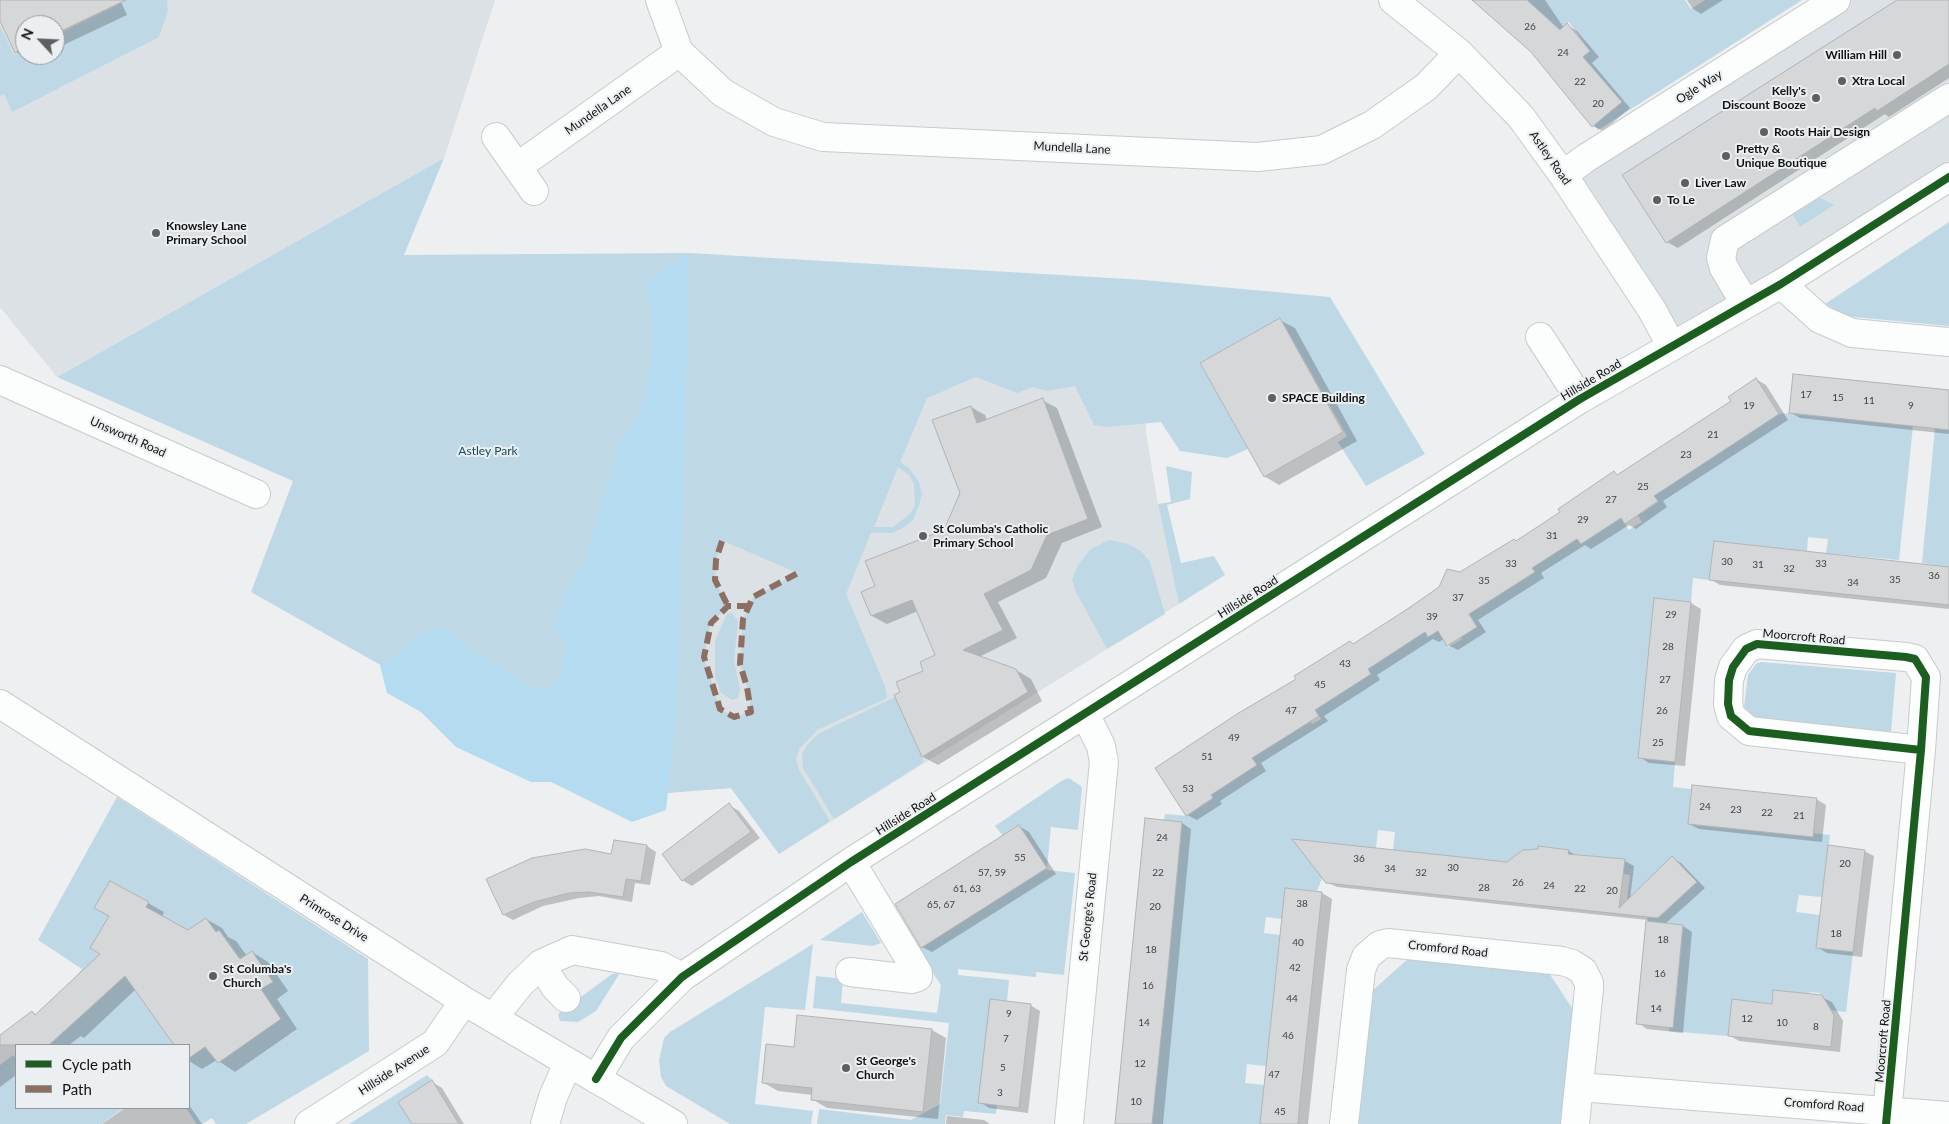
<!DOCTYPE html>
<html>
<head>
<meta charset="utf-8">
<style>
  body { margin:0 }
  #map { position:relative; width:1949px; height:1124px; overflow:hidden; background:#edeff0; font-family:Lato,sans-serif }
  canvas { display:block }
  .legend { position:absolute; left:15px; top:1044px; width:175px; height:65px; box-sizing:border-box; background:#eceff1; border:1px solid #949798; margin:0; padding:6px 9px; list-style:none; font-size:15px; color:#111212 }
  .legend li { display:flex; align-items:center; gap:10px; height:25px }
  .legend b { width:25px; border:1px solid #949798 }
  .north { position:absolute; left:15px; top:15px; width:50px; height:50px; box-sizing:border-box; background:#eceff1; border:1px solid #949798; border-radius:50%; rotate:295deg; font-size:14px; font-weight:700; line-height:20px; text-align:center; color:#111212 }
  .north::after { content:''; display:block; margin:auto; width:18px; height:22px; background:#5e5f60; clip-path:polygon(50% 0,100% 100%,50% 72%,0 100%) }
</style>
</head>
<body>
<div id="map">
<canvas width="1949" height="1124"></canvas>
<ul class="legend">
<li><b style="height:6px;background:#1b5e20"></b>Cycle path</li>
<li><b style="height:6px;background:#8d6e63"></b>Path</li>
</ul>
<div class="north">N</div>
</div>
<script>
const g = document.querySelector('canvas').getContext('2d');
g.lineJoin = 'round';
function fill(path, color) {
  g.fillStyle = color;
  g.fill(path, 'evenodd');
}
function poly(rows) {
  const path = new Path2D();
  for (const r of rows) {
    path.moveTo(r[0], r[1]);
    for (let i = 2; i < r.length; i += 2) path.lineTo(r[i], r[i + 1]);
  }
  return path;
}
function stroke(path, color, width, dash) {
  g.strokeStyle = color;
  g.lineWidth = width;
  g.lineCap = dash ? 'butt' : 'round';
  g.setLineDash(dash || []);
  g.stroke(path);
}
function drawText(font, color, halo, rows, align = 'center') {
  g.font = font + ' Lato,sans-serif';
  g.lineWidth = 4;
  g.setLineDash([]);
  g.textBaseline = 'middle';
  g.strokeStyle = halo;
  g.fillStyle = color;
  for (const [text, x, y, turn = 0] of rows) {
    g.save();
    g.translate(x, y);
    g.rotate((+turn || 0) * Math.PI / 180);
    g.textAlign = isNaN(turn) ? turn : align;
    if (halo) g.strokeText(text, 0, 0);
    g.fillText(text, 0, 0);
    g.restore();
  }
}
fill(poly([
  [0,0,495,0,444,158,57,377,0,307],
  [25,25,55,25,55,55,25,55],
  [1836,0,1949,0,1949,176,1671,345,1563,175],
  [1144,280,1146,433,1158,504,1179,604,779,854,731,788,666,793,689,291]
]), '#dbe1e4');
fill(poly([
  [115,0,167,0,168,11,159,37,12,112,4,94,0,96,0,26,14,55,25,50,25,55,55,55,55,36,118,5],
  [1527,0,1685,0,1691,9,1705,0,1802,0,1598,130,1594,125,1621,102,1583,57,1590,51,1569,22,1534,49,1532,46,1553,23],
  [444,158,404,255,689,253,1144,280,1330,297,1425,454,1366,486,1338,442,1347,436,1280,318,1200,363,1248,449,1227,458,1180,451,1161,422,1107,427,1094,425,1075,386,1046,391,1033,387,1017,393,976,377,927,398,900,462,909,468,919,482,922,494,919,505,913,520,903,528,892,533,871,533,846,594,885,686,887,698,817,730,800,748,796,759,799,770,830,821,779,854,731,788,666,793,542,756,251,592,293,481,57,377],
  [898,467,909,475,914,484,915,505,910,514,893,527,874,527],
  [723,541,798,573,753,597,743,619,740,664,747,687,751,711,734,717,720,709,704,657,711,623,728,606,715,580,716,560],
  [1817,196,1834,205,1800,227,1791,212],
  [1949,222,1949,326,1855,317,1845,315,1825,304],
  [1789,413,1913,426,1899,560,1826,553,1828,539,1808,537,1807,551,1714,541,1709,580,1693,578,1691,602,1655,598,1638,758,1675,762,1673,787,1691,789,1688,824,1812,837,1813,833,1830,835,1822,897,1799,895,1796,912,1820,915,1816,948,1853,952,1846,1012,1819,1009,1824,1000,1820,993,1810,992,1790,1005,1791,992,1773,990,1772,1004,1732,999,1728,1036,1669,1031,1669,1027,1673,1027,1683,925,1647,921,1648,910,1626,908,1630,875,1623,874,1625,859,1572,854,1570,869,1567,868,1569,850,1539,846,1536,865,1536,852,1532,849,1523,850,1519,853,1518,863,1393,850,1395,832,1378,830,1376,848,1326,868,1317,891,1285,888,1282,919,1266,917,1264,933,1280,935,1266,1066,1247,1064,1245,1083,1264,1085,1260,1124,1152,1124,1182,822,1164,820,1165,814,1187,816,1213,798,1203,783,1256,765,1248,752,1304,712,1312,724,1321,719,1315,710,1371,674,1368,669,1405,645,1411,611,1428,637,1438,631,1448,647,1462,639,1452,624,1463,636,1477,627,1469,614,1535,572,1516,541,1527,534,1544,560,1577,539,1581,544,1621,518,1629,530,1642,522,1635,511,1639,509,1642,513,1658,502,1652,493,1681,478,1779,414],
  [1935,428,1949,430,1949,567,1922,563],
  [1166,466,1192,472,1190,499,1167,505,1181,563,1214,556,1225,575,1179,604,1158,504,1171,502],
  [1109,540,1128,544,1141,551,1150,562,1165,614,1107,649,1076,592,1072,580,1078,565,1091,549],
  [732,613,738,621,734,661,740,689,738,698,732,700,721,693,715,677,715,641,727,614],
  [1761,662,1896,673,1891,732,1762,721,1747,713,1744,707,1748,675,1756,664],
  [895,697,924,762,834,819,803,768,802,755,806,746,818,734],
  [1069,778,1082,787,1078,830,1051,827,1047,868,1047,870,1075,873,1064,975,1036,972,1036,977,958,969,958,975,1009,980,1007,1001,990,999,1025,1053,1025,1058,984,1054,979,1103,997,1105,996,1114,964,1111,963,1117,946,1115,945,1124,817,1124,819,1109,911,1120,940,1104,949,1023,813,1008,816,976,843,979,841,1003,937,1013,941,985,917,950,1047,868,1019,825,1003,836,995,826,1063,780],
  [117,797,368,959,369,1051,246,1124,216,1124,212,1118,202,1124,197,1124,186,1108,189,1108,189,1045,40,1045,67,1029,98,1001,76,977,82,969,38,940],
  [862,912,881,943,873,946,820,940],
  [813,944,805,1010,765,1007,755,1104,813,1111,811,1124,730,1124,666,1086,661,1077,659,1061,664,1038,670,1032],
  [1409,958,1549,973,1576,1014,1564,1124,1357,1124,1372,991],
  [620,973,596,1011,578,1022,560,1021,558,1014,612,974],
  [13,1055,16,1059,16,1108,124,1108,101,1124,0,1124,0,1065],
  [427,1075,432,1080,398,1102,412,1124,349,1124]
]), '#bed8e6');
fill(poly([
  [688,253,689,291,676,720,666,810,632,822,551,782,531,782,456,747,421,712,387,693,380,665,406,648,415,637,441,627,469,649,507,671,527,686,549,690,559,677,567,645,555,627,564,596,584,561,620,444,630,430,646,397,654,332,646,282]
]), '#b4dbef');
fill(poly([
  [0,0,120,0,127,15,55,49,55,25,25,25,25,55,42,55,30,60,16,52,0,18],
  [1473,0,1545,0,1564,28,1567,25,1577,31,1599,57,1592,63,1630,108,1603,131,1593,126,1532,51],
  [1687,0,1723,0,1701,14,1692,8],
  [1902,0,1949,0,1949,78,1889,117,1885,114,1678,248,1667,242,1623,175,1831,42,1834,43],
  [1280,320,1295,328,1357,441,1279,485,1264,476],
  [1756,379,1766,385,1788,420,1663,501,1667,507,1636,529,1629,525,1591,549,1585,545,1541,573,1544,578,1478,620,1486,632,1458,650,1448,645,1444,639,1439,642,1433,639,1377,675,1380,680,1324,716,1328,721,1261,763,1266,771,1220,801,1222,804,1197,820,1187,815,1298,679,1350,642,1354,645,1460,573,1517,542,1561,513,1614,473,1619,476,1732,402],
  [1949,392,1949,434,1800,418,1790,412],
  [1042,400,1057,408,1102,527,1062,543,1046,578,998,602,1017,638,979,657,1016,670,1031,679,1042,701,938,765,923,757,896,696,925,672,936,656,918,611,887,624,872,616,877,587,945,531,961,493,971,407,985,415,987,420],
  [1715,542,1949,567,1949,609,1720,585,1710,579],
  [1656,600,1691,603,1701,609,1685,766,1649,763,1640,757],
  [1816,799,1826,805,1822,842,1699,829,1689,824],
  [729,805,739,811,760,838,692,886,682,880],
  [1182,823,1191,829,1163,1124,1117,1124],
  [1019,826,1029,832,1056,874,932,952,922,947],
  [647,846,656,852,650,885,635,883,632,902,599,896,579,898,543,906,513,920,504,915,612,856],
  [1569,851,1577,856,1625,861,1634,866,1630,899,1672,858,1681,863,1705,888,1665,924,1683,926,1692,932,1683,1033,1647,1029,1638,1023,1648,920,1337,887,1327,882,1508,863],
  [1864,851,1874,856,1862,957,1827,953,1817,947],
  [1322,893,1332,899,1308,1124,1261,1124],
  [148,903,164,912,162,917,188,931,206,919,222,928,228,937,236,941,247,956,252,952,268,962,288,991,277,999,297,1029,235,1072,217,1060,202,1069,189,1061,189,1045,176,1045,136,989,84,1038,81,1036,69,1045,16,1045,16,1075,0,1087,0,1036,32,1012,37,1015,102,954],
  [1821,997,1832,1002,1843,1021,1840,1052,1739,1041,1729,1035,1773,1005],
  [1030,1005,1040,1011,1028,1113,989,1108,980,1102],
  [932,1030,946,1038,938,1119,827,1108,812,1099,813,1095,778,1091,764,1083,795,1048],
  [432,1082,442,1088,464,1124,413,1124],
  [189,1105,202,1124,102,1124,125,1108,189,1108],
  [947,1116,984,1120,990,1124,946,1124]
]), '#0003');
const building = poly([
  [0,0,126,0,55,34,55,25,25,25,25,48,15,53,0,21,0,0],
  [1472,0,1527,0,1560,30,1567,23,1590,51,1583,57,1622,102,1592,127,1531,52,1472,0],
  [1897,0,1949,0,1949,64,1877,111,1875,108,1666,243,1622,175,1897,0],
  [1280,318,1343,432,1264,477,1200,363,1280,318],
  [1793,374,1949,390,1949,430,1789,413,1793,374],
  [1756,378,1779,414,1654,496,1658,501,1625,524,1621,518,1581,544,1577,539,1532,568,1535,572,1469,614,1477,627,1447,646,1438,631,1428,637,1425,632,1368,669,1371,674,1315,710,1319,716,1252,758,1257,765,1211,795,1213,798,1186,816,1155,768,1237,714,1296,679,1294,676,1350,641,1353,644,1409,608,1439,587,1447,569,1460,572,1514,539,1516,541,1560,512,1558,509,1614,471,1617,475,1731,401,1728,397,1756,378],
  [1043,398,1088,519,1047,535,1031,570,984,594,1003,630,963,650,1016,669,1028,692,922,757,894,695,900,692,896,682,923,671,920,662,935,655,912,600,871,616,861,592,875,586,865,561,944,530,960,493,932,420,971,406,977,423,1043,398],
  [1714,541,1949,567,1949,605,1709,580,1714,541],
  [1654,598,1691,602,1675,762,1638,758,1654,598],
  [1692,785,1817,798,1813,837,1688,824,1692,785],
  [729,803,751,832,682,881,662,854,729,803],
  [1145,818,1182,822,1168,970,1152,1124,1115,1124,1145,818],
  [1019,825,1047,868,921,948,895,904,1019,825],
  [1292,839,1507,862,1523,850,1538,849,1538,846,1569,850,1568,854,1625,859,1619,908,1672,856,1697,882,1658,918,1326,883,1292,839],
  [614,840,647,845,641,881,626,879,623,897,589,892,569,893,534,902,503,915,486,879,532,858,585,849,611,854,614,840],
  [1828,845,1865,850,1853,952,1816,948,1828,845],
  [110,881,149,902,146,907,188,930,206,918,216,932,219,930,240,959,252,951,273,982,261,989,281,1019,218,1063,205,1047,189,1058,189,1045,174,1045,125,976,49,1045,0,1045,0,1035,32,1011,35,1015,100,954,90,948,109,916,94,908,110,881],
  [1285,888,1322,892,1300,1100,1298,1124,1260,1124,1285,888],
  [1646,921,1683,925,1673,1028,1636,1024,1646,921],
  [1773,990,1822,995,1834,1015,1831,1047,1728,1036,1732,999,1772,1004,1773,990],
  [990,999,1031,1004,1019,1108,978,1103,990,999],
  [797,1015,932,1029,923,1112,811,1100,812,1088,762,1083,766,1044,794,1047,797,1015],
  [432,1080,459,1124,412,1124,398,1102,432,1080]
]);
fill(building, '#d6d7d8');
stroke(building, '#b2b3b4', 1);
const minor = poly([
  [660,0,679,52,723,93,774,122,823,137,1258,157,1322,150,1372,125,1426,87,1459,53],
  [1393,0,1459,53,1521,117,1563,175,1652,310,1671,345],
  [496,137,534,191],
  [517,167,679,52],
  [1563,175,1586,158,1836,0],
  [1781,284,1820,319,1852,333,1949,342],
  [1745,303,1724,268,1721,258,1725,240,1949,98],
  [1540,337,1580,399],
  [0,380,256,494],
  [0,704,464,1001,673,1124],
  [541,964,555,987,566,998],
  [850,972,912,979,918,977,918,973,851,862],
  [493,1018,520,984,541,964,572,950,661,966,682,977],
  [596,1079,621,1038,682,977,851,862,1580,399,1781,284,1949,177],
  [1579,1087,1949,1116],
  [309,1124,435,1043,464,1001],
  [545,1124,553,1097,568,1063],
  [1069,1124,1104,762,1101,746,1085,714],
  [1344,1124,1361,970,1366,957,1380,945,1388,943,1562,961,1572,964,1583,971,1589,983,1589,989,1575,1124],
  [1886,1124,1918,782,1921,750,1926,677,1915,659,1906,657,1757,644,1746,649,1733,667,1729,680,1728,704,1731,716,1749,731,1921,750]
]);
stroke(minor, '#c9cacb', 30);
stroke(minor, '#fcfdfd', 28);
stroke(poly([
  [722,541,716,560,715,580,728,606],
  [749,606,728,606,711,623,704,657,720,709,734,717,751,712,747,687,740,664,743,619,753,597,798,573]
]), '#8d6e63', 6, [12, 6]);
stroke(poly([
  [596,1079,621,1038,682,977,851,862,1580,399,1781,284,1949,177],
  [1886,1124,1918,782,1921,750,1926,677,1915,659,1906,657,1757,644,1746,649,1733,667,1729,680,1728,704,1731,716,1749,731,1921,750]
]), '#1b5e20', 8);
for (const [x, y, r, color] of [
  [1897,55,5,"#5e5f60"],
  [1842,81,5,"#5e5f60"],
  [1816,98,5,"#5e5f60"],
  [1764,132,5,"#5e5f60"],
  [1726,156,5,"#5e5f60"],
  [1685,183,5,"#5e5f60"],
  [1657,200,5,"#5e5f60"],
  [156,233,5,"#5e5f60"],
  [1272,398,5,"#5e5f60"],
  [923,536,5,"#5e5f60"],
  [213,976,5,"#5e5f60"],
  [846,1068,5,"#5e5f60"]
]) {
  const dot = new Path2D();
  dot.arc(x, y, r, 0, 2 * Math.PI);
  g.fillStyle = color;
  g.fill(dot);
  stroke(dot, '#eceff1', 2);
}
drawText('10px', '#424344', null, [
  ["26",1530,27],
  ["24",1563,53],
  ["22",1580,82],
  ["20",1598,104],
  ["17",1806,395],
  ["15",1838,398],
  ["11",1869,401],
  ["19",1749,406],
  ["9",1911,406],
  ["21",1713,435],
  ["23",1686,455],
  ["25",1643,487],
  ["27",1611,500],
  ["29",1583,520],
  ["31",1552,536],
  ["30",1727,562],
  ["33",1511,564],
  ["33",1821,564],
  ["31",1758,565],
  ["32",1789,569],
  ["36",1934,576],
  ["35",1895,580],
  ["35",1484,581],
  ["34",1853,583],
  ["37",1458,598],
  ["29",1671,615],
  ["39",1432,617],
  ["28",1668,647],
  ["43",1345,664],
  ["27",1665,680],
  ["45",1320,685],
  ["47",1291,711],
  ["26",1662,711],
  ["49",1234,738],
  ["25",1658,743],
  ["51",1207,757],
  ["53",1188,789],
  ["24",1705,807],
  ["23",1736,810],
  ["22",1767,813],
  ["21",1799,816],
  ["24",1162,838],
  ["55",1020,858],
  ["36",1359,859],
  ["20",1845,864],
  ["30",1453,868],
  ["34",1390,869],
  ["57, 59",992,873],
  ["22",1158,873],
  ["32",1421,873],
  ["26",1518,883],
  ["24",1549,886],
  ["28",1484,888],
  ["61, 63",967,889],
  ["22",1580,889],
  ["20",1612,891],
  ["38",1302,904],
  ["65, 67",941,905],
  ["20",1155,907],
  ["18",1836,934],
  ["18",1663,940],
  ["40",1298,943],
  ["18",1151,950],
  ["42",1295,968],
  ["16",1660,974],
  ["16",1148,986],
  ["44",1292,999],
  ["14",1656,1009],
  ["9",1009,1014],
  ["12",1747,1019],
  ["14",1144,1023],
  ["10",1782,1023],
  ["8",1816,1027],
  ["46",1288,1036],
  ["7",1006,1039],
  ["12",1140,1064],
  ["5",1003,1068],
  ["47",1274,1075],
  ["3",1000,1093],
  ["10",1136,1102],
  ["45",1280,1112]
]);
drawText('bold 12px', '#111212', '#eceff1', [
  ["William Hill",1887,55,"right"],
  ["Xtra Local",1852,81],
  ["Kelly's",1806,91,"right"],
  ["Discount Booze",1806,105,"right"],
  ["Roots Hair Design",1774,132],
  ["Pretty &",1736,149],
  ["Unique Boutique",1736,163],
  ["Liver Law",1695,183],
  ["To Le",1667,200],
  ["Knowsley Lane",166,226],
  ["Primary School",166,240],
  ["SPACE Building",1282,398],
  ["St Columba's Catholic",933,529],
  ["Primary School",933,543],
  ["St Columba's",223,969],
  ["Church",223,983],
  ["St George's",856,1061],
  ["Church",856,1075]
], 'left');
drawText('12px', '#111212', '#eceff1', [
  ["Ogle Way",1699,87,-32],
  ["Mundella Lane",598,110,-35],
  ["Mundella Lane",1072,148,3],
  ["Astley Road",1550,158,55],
  ["Hillside Road",1591,380,-31],
  ["Unsworth Road",128,437,24],
  ["Hillside Road",1248,597,-32],
  ["Moorcroft Road",1804,637,5],
  ["Hillside Road",906,814,-32],
  ["St George's Road",1088,917,-84],
  ["Primrose Drive",334,918,32],
  ["Cromford Road",1448,949,6],
  ["Moorcroft Road",1883,1041,-85],
  ["Hillside Avenue",394,1070,-33],
  ["Cromford Road",1824,1105,4]
]);
drawText('12px', '#134b63', '#eceff1', [
  ["Astley Park",488,451]
]);
</script>
</body>
</html>
